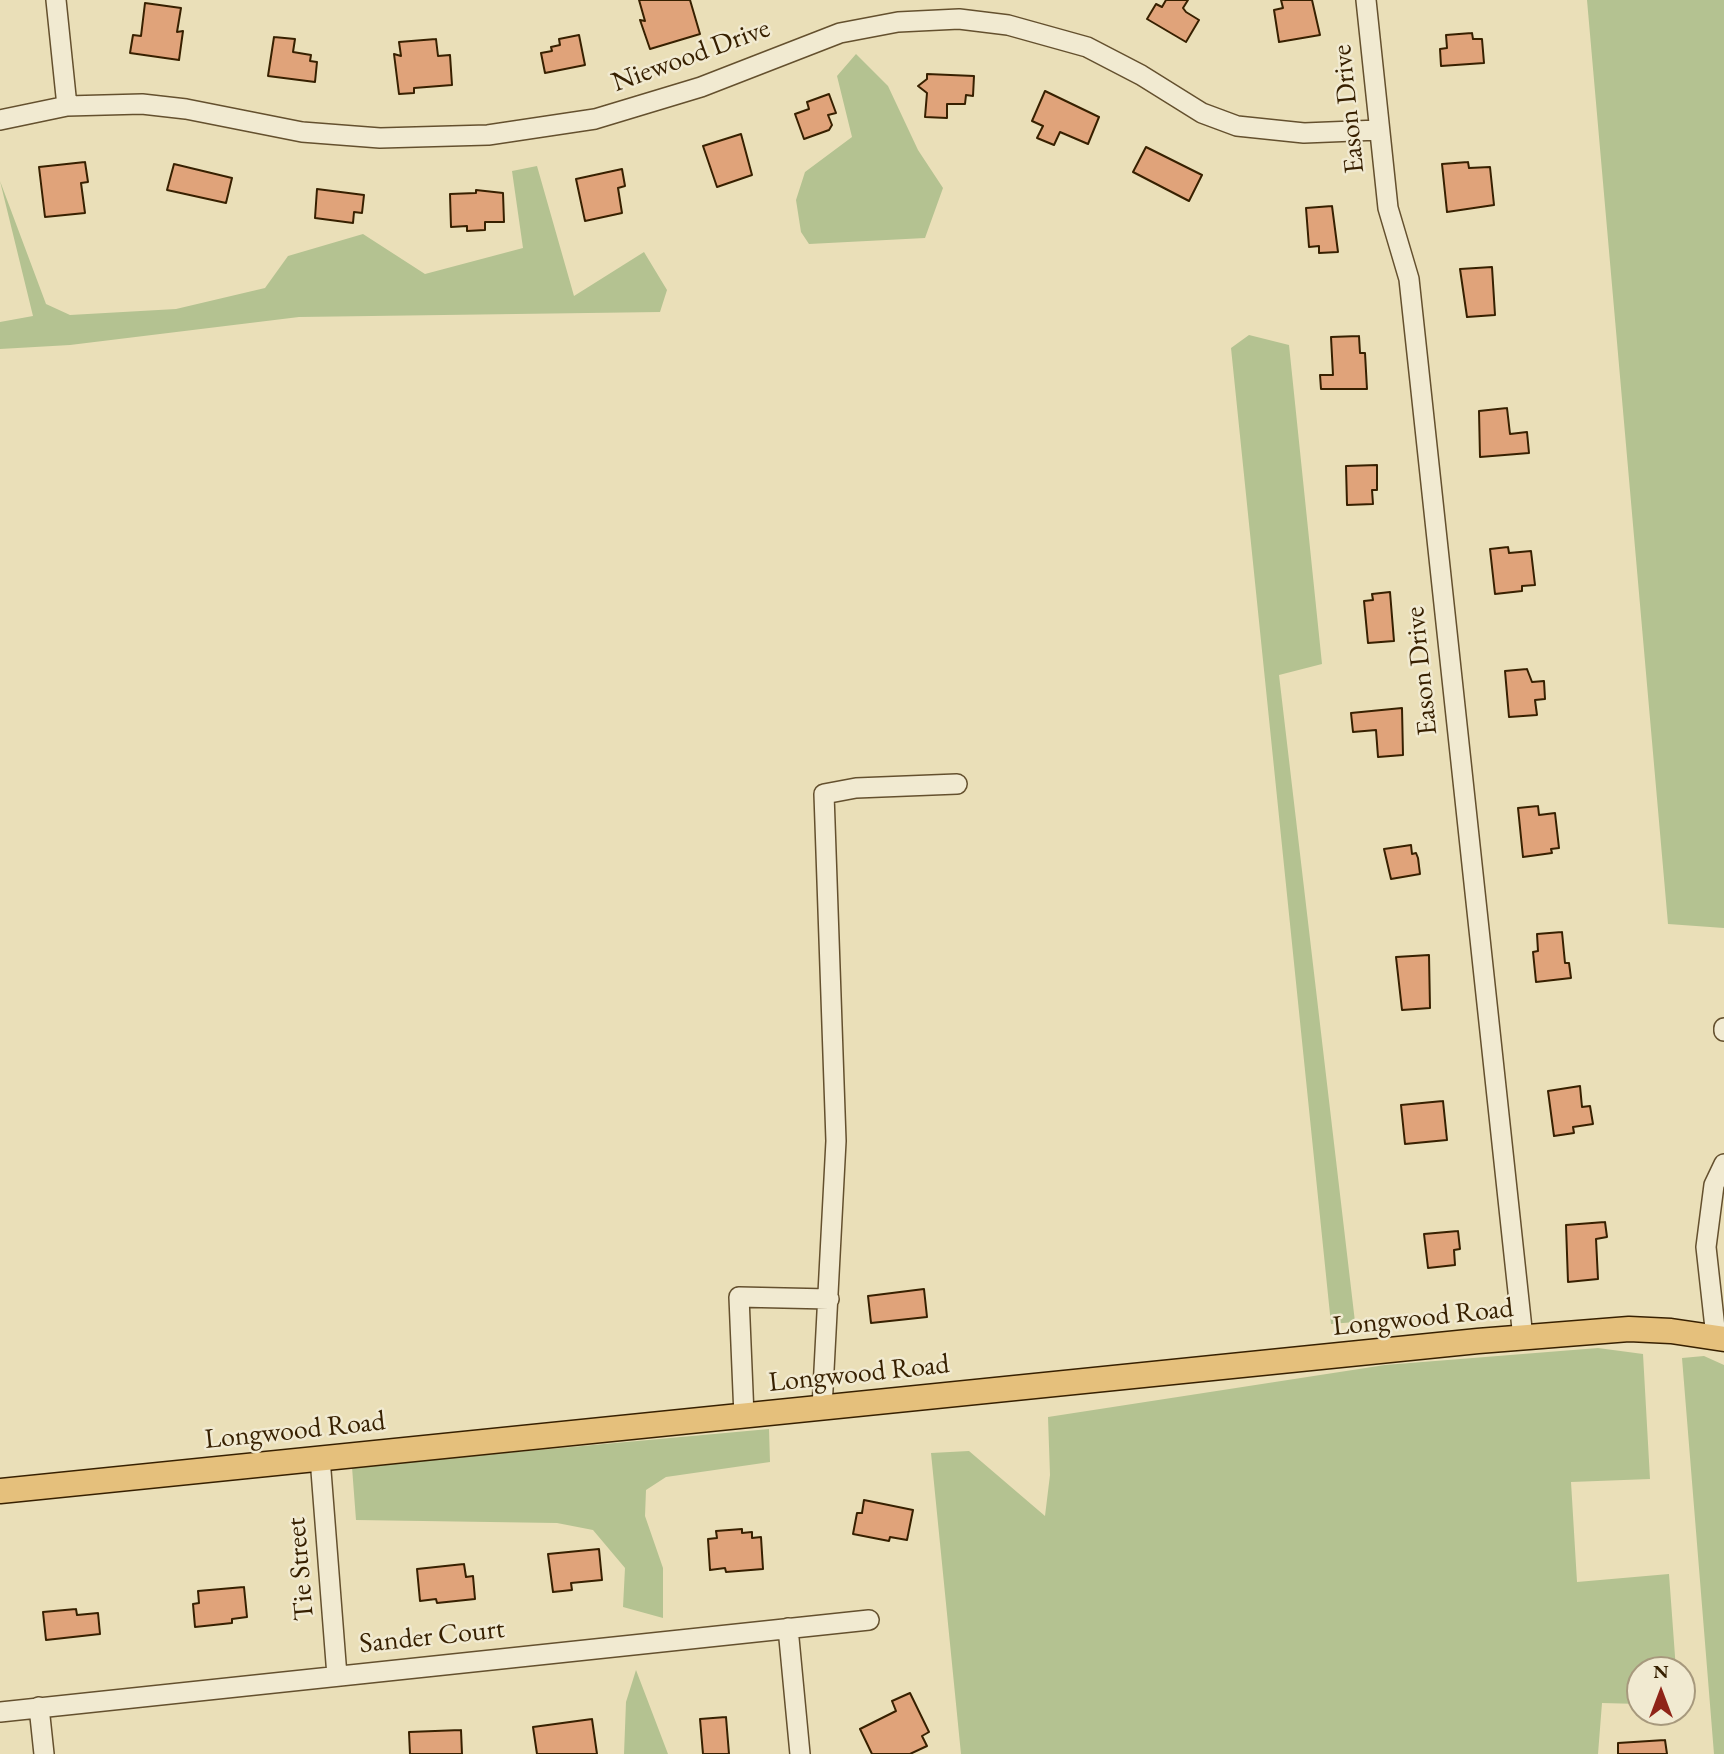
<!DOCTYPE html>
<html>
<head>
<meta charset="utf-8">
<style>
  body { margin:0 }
  #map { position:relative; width:1724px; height:1754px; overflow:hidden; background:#eadfb8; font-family:"EB Garamond",serif }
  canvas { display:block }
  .north { position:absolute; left:1626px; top:1656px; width:70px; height:70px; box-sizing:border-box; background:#f1ead1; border:2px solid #a7997d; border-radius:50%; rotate:0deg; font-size:19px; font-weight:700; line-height:28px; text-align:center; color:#372000 }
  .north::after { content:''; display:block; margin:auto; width:24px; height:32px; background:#8f2418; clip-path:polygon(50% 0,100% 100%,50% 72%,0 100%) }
</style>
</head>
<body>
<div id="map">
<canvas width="1724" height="1754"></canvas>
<div class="north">N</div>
</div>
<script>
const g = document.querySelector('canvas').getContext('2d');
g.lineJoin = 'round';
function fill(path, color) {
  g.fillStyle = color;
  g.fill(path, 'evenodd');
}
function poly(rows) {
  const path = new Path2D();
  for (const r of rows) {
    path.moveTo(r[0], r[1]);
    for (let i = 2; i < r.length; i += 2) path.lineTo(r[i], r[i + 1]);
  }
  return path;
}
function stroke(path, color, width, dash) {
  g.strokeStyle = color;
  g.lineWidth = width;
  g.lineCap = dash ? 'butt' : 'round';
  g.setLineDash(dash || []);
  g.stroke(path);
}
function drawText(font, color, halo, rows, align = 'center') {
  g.font = font + ' "EB Garamond",serif';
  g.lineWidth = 5;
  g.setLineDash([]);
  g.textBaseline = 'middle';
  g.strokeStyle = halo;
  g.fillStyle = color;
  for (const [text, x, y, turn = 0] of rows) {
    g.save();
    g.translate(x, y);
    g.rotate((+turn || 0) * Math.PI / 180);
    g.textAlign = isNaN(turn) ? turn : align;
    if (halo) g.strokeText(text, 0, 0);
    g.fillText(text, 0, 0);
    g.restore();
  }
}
fill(poly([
  [1587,0,1724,0,1724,928,1668,924],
  [856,54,888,86,918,150,943,188,925,238,809,244,801,232,796,200,805,172,852,137,837,76],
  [537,166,574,296,644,252,667,290,660,312,299,317,70,345,0,349,0,322,33,316,0,181,46,304,70,315,176,309,265,288,288,256,363,234,425,274,523,248,512,171],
  [1249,335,1289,345,1322,664,1279,675,1355,1322,1331,1324,1231,348],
  [1598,1348,1643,1354,1650,1479,1571,1482,1577,1582,1669,1574,1676,1670,1640,1670,1640,1704,1602,1703,1598,1754,961,1754,931,1453,969,1451,1045,1516,1050,1475,1048,1417,1385,1365],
  [1704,1356,1724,1365,1724,1754,1714,1754,1682,1358],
  [769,1429,770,1462,666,1477,646,1490,645,1516,663,1568,663,1618,623,1607,625,1568,593,1530,557,1523,356,1520,352,1467],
  [636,1670,668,1754,624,1754,626,1702]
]), '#b4c291');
const building = poly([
  [639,0,690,0,700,34,650,49,640,20,645,21,639,0],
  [1166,0,1188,0,1183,8,1186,12,1199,20,1186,42,1147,19,1156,4,1162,7,1166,0],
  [1281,0,1312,0,1320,35,1279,42,1274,10,1283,8,1281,0],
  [145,3,181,8,177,32,183,31,179,60,130,53,133,35,141,36,145,3],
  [1472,33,1473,39,1482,39,1484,63,1441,66,1440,49,1447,48,1446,35,1472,33],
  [579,35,585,65,545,73,541,53,552,51,551,47,560,45,559,39,579,35],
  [274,37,295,39,293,52,311,55,310,61,317,62,315,82,268,76,274,37],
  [436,39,438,56,450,55,452,85,414,88,414,93,399,94,394,54,401,56,399,42,436,39],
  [927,74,974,76,973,96,966,95,965,104,947,104,947,118,925,117,927,93,918,86,927,79,927,74],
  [1045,91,1099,117,1088,144,1060,132,1054,145,1037,138,1043,126,1032,121,1045,91],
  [829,94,836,113,828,115,832,125,829,130,804,139,795,114,809,109,807,102,829,94],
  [741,134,752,175,717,187,703,146,741,134],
  [1146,147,1202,175,1189,201,1133,172,1146,147],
  [85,162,88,182,81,183,85,213,45,217,39,167,85,162],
  [1468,162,1469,168,1490,167,1494,205,1447,212,1442,164,1468,162],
  [174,164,232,178,226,203,167,190,174,164],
  [622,169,625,186,618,188,622,213,585,221,576,179,622,169],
  [317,189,364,195,362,213,354,212,353,223,315,218,317,189],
  [476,190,503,193,504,222,485,222,485,230,467,231,467,226,451,227,450,194,476,193,476,190],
  [1332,206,1338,252,1319,253,1319,246,1309,247,1306,208,1332,206],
  [1492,267,1495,315,1467,317,1460,269,1492,267],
  [1359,336,1360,353,1365,353,1367,389,1321,389,1320,375,1333,375,1331,337,1359,336],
  [1507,408,1510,434,1527,432,1529,453,1480,457,1479,411,1507,408],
  [1377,465,1377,490,1372,490,1373,504,1347,505,1346,466,1377,465],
  [1508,547,1509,553,1531,551,1535,585,1522,586,1522,591,1495,594,1490,549,1508,547],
  [1390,592,1394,641,1368,643,1364,601,1373,600,1372,594,1390,592],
  [1527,669,1532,682,1544,681,1545,699,1535,700,1537,715,1509,717,1505,671,1527,669],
  [1402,708,1403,755,1378,757,1376,730,1353,732,1351,713,1402,708],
  [1538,806,1539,815,1555,813,1559,848,1551,849,1552,853,1523,857,1518,808,1538,806],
  [1411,845,1412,854,1416,853,1418,858,1420,874,1391,879,1384,849,1411,845],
  [1562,932,1565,963,1569,963,1571,978,1536,982,1533,952,1538,951,1537,934,1562,932],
  [1429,955,1430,1008,1402,1010,1396,957,1429,955],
  [1580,1086,1582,1107,1590,1106,1593,1124,1573,1127,1574,1133,1554,1136,1548,1091,1580,1086],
  [1443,1101,1447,1140,1405,1144,1401,1105,1443,1101],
  [1605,1222,1607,1237,1596,1239,1598,1279,1568,1282,1566,1225,1605,1222],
  [1458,1231,1460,1249,1454,1250,1455,1265,1428,1268,1424,1234,1458,1231],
  [924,1289,927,1317,871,1323,868,1296,924,1289],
  [864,1500,913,1510,907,1540,890,1537,889,1541,853,1534,857,1513,862,1513,864,1500],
  [742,1529,742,1533,752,1532,752,1538,761,1537,763,1569,726,1572,725,1568,710,1570,708,1539,717,1538,716,1531,742,1529],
  [599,1549,602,1580,571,1583,572,1590,553,1592,548,1554,599,1549],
  [464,1564,466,1577,473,1576,475,1599,437,1603,436,1599,420,1601,417,1569,464,1564],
  [244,1587,247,1617,232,1619,232,1623,195,1627,193,1604,199,1603,198,1591,244,1587],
  [76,1609,77,1615,98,1613,100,1634,46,1640,43,1612,76,1609],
  [910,1693,929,1732,922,1736,927,1746,910,1754,872,1754,860,1729,896,1711,892,1701,910,1693],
  [726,1717,729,1754,703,1754,700,1719,726,1717],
  [592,1719,597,1754,537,1754,533,1727,592,1719],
  [461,1730,462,1754,410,1754,409,1732,461,1730],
  [1665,1740,1667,1754,1618,1754,1618,1743,1665,1740]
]);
fill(building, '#e0a37a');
stroke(building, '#372000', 2);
const minor = poly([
  [56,0,67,106],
  [1366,0,1388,208,1409,279,1523,1338],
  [0,120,67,106,142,104,186,109,302,132,380,138,488,135,595,119,701,87,840,33,898,22,959,19,1008,25,1087,47,1141,75,1202,113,1237,126,1304,133,1379,130],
  [1724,1028,1724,1031],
  [1716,1337,1706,1247,1714,1185,1724,1164],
  [822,1408,836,1141,824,794,856,788,957,784],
  [744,1416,739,1297,829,1299],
  [320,1458,337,1676],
  [788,1628,800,1754],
  [39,1707,44,1754],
  [0,1712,869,1620]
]);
const major = poly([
  [0,1491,1478,1341,1629,1329,1671,1331,1724,1339]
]);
stroke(minor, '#64502e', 22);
stroke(major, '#372000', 27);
stroke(minor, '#f1ead1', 19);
stroke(major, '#e5c07c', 24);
drawText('28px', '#372000', '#f1ead1', [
  ["Niewood Drive",691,56,-20],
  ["Eason Drive",1349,109,-96],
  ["Eason Drive",1422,671,-96],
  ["Longwood Road",1423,1318,-6],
  ["Longwood Road",859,1374,-6],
  ["Longwood Road",295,1431,-6],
  ["Tie Street",301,1569,-95],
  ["Sander Court",432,1637,-6]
]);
</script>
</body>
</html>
